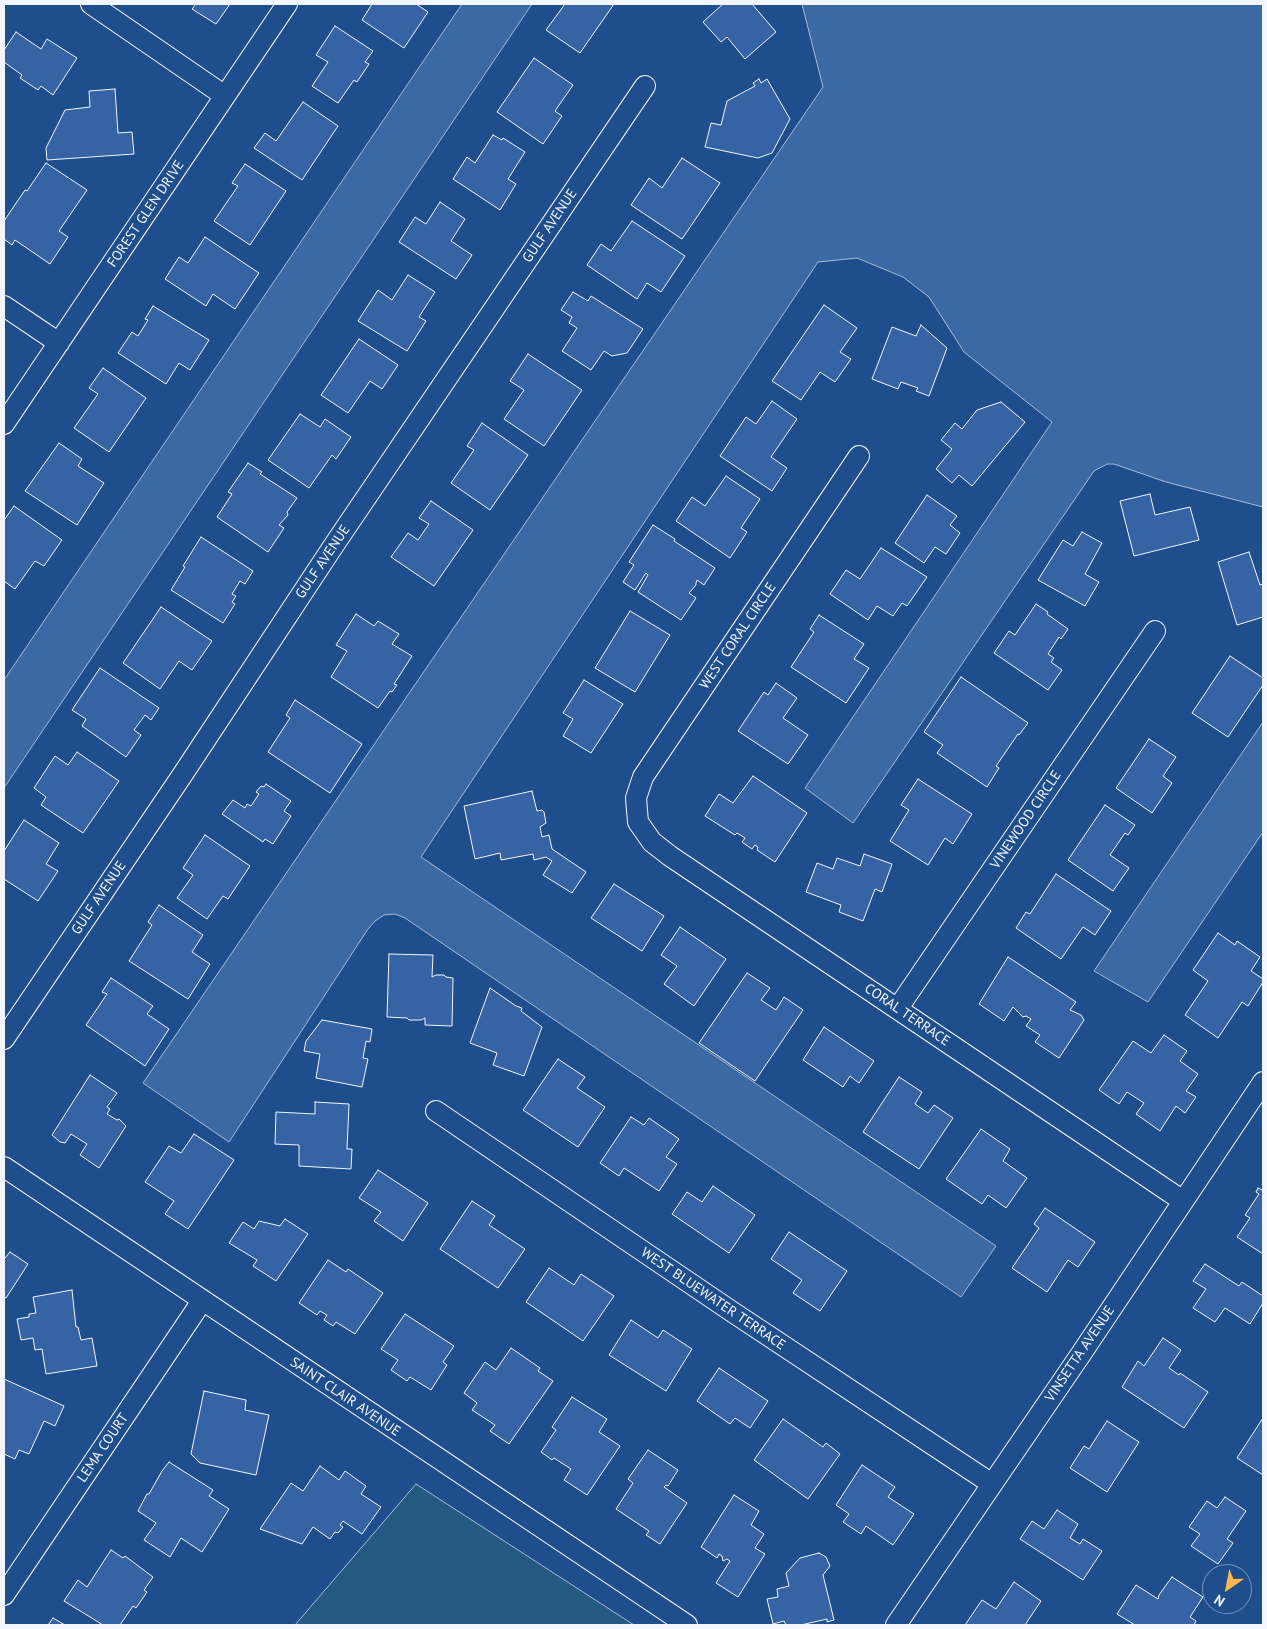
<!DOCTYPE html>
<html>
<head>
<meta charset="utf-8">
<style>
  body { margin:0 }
  #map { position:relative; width:1267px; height:1629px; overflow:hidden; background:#1f4e8c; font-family:"PT Sans",sans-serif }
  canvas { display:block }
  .frame { position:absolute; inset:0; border:5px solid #f2f6ff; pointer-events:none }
  .north { position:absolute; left:1202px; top:1564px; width:50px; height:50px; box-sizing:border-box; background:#1f4e8c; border:1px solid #7391ba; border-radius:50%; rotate:213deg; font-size:14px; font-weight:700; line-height:20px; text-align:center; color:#f2f6ff }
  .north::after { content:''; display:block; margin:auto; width:18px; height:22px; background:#ffb74d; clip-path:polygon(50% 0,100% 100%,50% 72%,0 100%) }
</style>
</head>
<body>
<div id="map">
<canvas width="1267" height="1629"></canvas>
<div class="frame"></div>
<div class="north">N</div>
</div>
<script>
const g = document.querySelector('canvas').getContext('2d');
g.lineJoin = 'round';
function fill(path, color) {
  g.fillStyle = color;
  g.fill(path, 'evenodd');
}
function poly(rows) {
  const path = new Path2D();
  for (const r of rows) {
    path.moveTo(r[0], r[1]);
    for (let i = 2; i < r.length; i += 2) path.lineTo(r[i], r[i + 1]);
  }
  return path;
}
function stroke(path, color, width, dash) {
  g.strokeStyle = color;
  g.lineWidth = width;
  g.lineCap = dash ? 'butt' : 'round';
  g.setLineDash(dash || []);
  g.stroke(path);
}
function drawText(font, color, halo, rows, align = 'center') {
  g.font = font + ' "PT Sans",sans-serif';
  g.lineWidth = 4;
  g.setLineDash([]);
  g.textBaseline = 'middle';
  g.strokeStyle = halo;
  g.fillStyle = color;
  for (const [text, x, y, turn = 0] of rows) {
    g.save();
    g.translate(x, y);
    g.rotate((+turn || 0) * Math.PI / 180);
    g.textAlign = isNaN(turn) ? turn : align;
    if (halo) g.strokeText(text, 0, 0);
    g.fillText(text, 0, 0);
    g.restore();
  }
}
const green = poly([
  [416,1484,634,1625,295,1625,416,1484]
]);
fill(green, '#245a82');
stroke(green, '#a8bbd7', 1);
const water = poly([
  [462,4,532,4,4,788,4,680,462,4],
  [802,4,1263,4,1263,507,1166,482,1114,464,1107,464,1094,471,853,823,805,788,1052,422,964,352,929,297,903,277,857,258,818,262,421,857,996,1246,961,1297,405,918,395,914,384,915,375,921,368,929,229,1142,143,1083,823,87,802,4],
  [1263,722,1263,832,1148,1002,1094,971,1263,722]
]);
fill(water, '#3b69a3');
stroke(water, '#a8bbd7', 1);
const building = poly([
  [196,4,230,4,216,24,192,9,196,4],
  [372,4,416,4,428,12,404,48,362,20,372,4],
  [565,4,614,4,580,53,546,30,565,4],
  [723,4,752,4,776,32,745,59,727,37,721,42,703,22,723,4],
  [335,26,373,51,365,62,369,64,357,82,354,80,338,103,312,86,328,62,316,55,335,26],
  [16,32,41,49,47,39,77,58,53,95,41,86,38,90,20,78,22,75,4,62,4,50,16,32],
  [534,58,573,85,555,111,562,116,543,144,497,112,534,58],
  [759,79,761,83,767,79,790,119,772,153,758,158,705,147,711,123,721,125,727,101,755,86,753,83,759,79],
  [115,89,118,133,132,132,134,154,47,160,46,148,65,110,90,107,89,91,115,89],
  [303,102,338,126,302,180,254,148,265,133,276,141,303,102],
  [493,135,502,140,503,138,525,152,508,179,516,184,500,210,453,179,467,157,475,163,493,135],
  [682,158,720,183,682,239,631,205,649,178,662,188,682,158],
  [46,163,87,190,59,231,68,237,50,264,15,240,12,245,4,239,4,221,25,190,27,191,46,163],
  [245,164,286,191,250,245,214,221,238,186,232,183,245,164],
  [440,202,465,219,451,241,472,255,456,279,399,242,415,217,426,224,440,202],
  [632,221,685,256,661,292,647,283,637,299,587,265,601,244,611,251,632,221],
  [205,237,259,273,235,309,213,294,206,306,165,279,179,257,188,263,205,237],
  [408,275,435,292,419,317,426,321,407,351,358,321,378,290,392,300,408,275],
  [573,292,588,301,591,296,643,329,627,353,612,356,604,351,591,370,562,351,577,328,569,323,572,317,561,310,573,292],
  [824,305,857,328,840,352,851,359,835,382,820,372,801,400,772,381,824,305],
  [153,306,209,340,190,370,179,363,166,384,118,353,132,332,138,336,148,320,145,319,153,306],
  [921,325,947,348,929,396,916,391,918,388,901,382,898,389,872,379,892,327,916,336,921,325],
  [359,339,398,365,382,389,370,381,348,413,321,395,359,339],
  [528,354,582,390,544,446,504,419,524,390,510,381,528,354],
  [103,368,146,398,109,452,74,428,98,394,89,388,103,368],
  [772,401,797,419,771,457,787,468,772,491,720,456,746,417,756,424,772,401],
  [1001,402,1025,422,972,486,959,475,952,483,936,469,952,449,941,440,955,423,962,429,977,410,1001,402],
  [300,414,320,427,325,419,351,437,336,459,332,455,309,488,268,460,300,414],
  [482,423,528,455,490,510,451,483,474,450,467,446,482,423],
  [59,443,82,459,78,466,104,483,77,525,25,491,59,443],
  [248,463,262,472,260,474,297,498,287,512,288,515,279,525,284,528,268,552,217,517,232,494,228,492,248,463],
  [726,476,760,499,741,528,747,532,730,558,676,521,692,497,705,506,726,476],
  [1150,494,1155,515,1190,507,1199,540,1134,556,1120,501,1150,494],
  [927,495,957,516,950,525,960,533,946,554,935,547,924,563,895,543,927,495],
  [431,501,473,530,434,586,391,557,408,533,418,540,429,524,419,518,431,501],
  [14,506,62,540,44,566,35,561,15,589,4,581,4,520,14,506],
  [653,525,675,539,674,541,715,568,704,585,697,580,696,583,696,585,689,593,696,598,681,620,638,592,648,575,646,573,635,590,623,582,634,565,629,562,653,525],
  [1082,532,1102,543,1085,574,1099,582,1085,606,1038,580,1063,540,1073,546,1082,532],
  [201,537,253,571,245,584,240,581,232,594,236,596,232,602,235,604,223,623,171,590,185,567,183,566,201,537],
  [881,548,927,577,907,606,902,603,893,616,877,606,868,620,830,594,846,570,860,579,881,548],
  [1249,552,1260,585,1263,584,1263,617,1237,625,1218,562,1249,552],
  [1036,604,1048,612,1047,614,1068,629,1061,639,1059,637,1048,654,1054,658,1051,662,1062,670,1048,690,994,653,1009,631,1015,635,1036,604],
  [161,607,212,641,192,670,179,661,160,689,123,663,161,607],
  [630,611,670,635,635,692,595,668,630,611],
  [356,614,374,626,378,621,399,634,392,644,412,656,394,684,397,685,392,692,390,691,378,708,331,677,347,651,336,645,356,614],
  [819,615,864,644,854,659,869,668,846,703,791,667,814,632,810,629,819,615],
  [1230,656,1263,678,1263,685,1228,737,1192,713,1230,656],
  [100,668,159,708,151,720,145,715,134,730,141,735,126,757,82,726,86,719,72,710,100,668],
  [961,677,1028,723,1019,735,1018,734,996,766,999,768,987,787,937,753,943,745,924,732,961,677],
  [584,680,623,704,591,753,563,736,573,719,563,713,584,680],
  [776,683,797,698,783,718,808,735,788,764,738,731,764,692,768,695,776,683],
  [295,700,362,744,330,793,268,752,290,718,286,715,295,700],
  [1149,739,1176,757,1163,776,1172,783,1152,813,1116,788,1149,739],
  [77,752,119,781,83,833,41,805,46,797,34,788,55,756,68,765,77,752],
  [753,776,807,813,775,862,757,850,758,847,755,845,752,849,742,842,745,838,737,833,735,835,705,816,719,794,733,803,753,776],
  [918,779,972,814,953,844,945,838,928,865,890,841,909,810,901,805,918,779],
  [266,784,291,801,284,811,291,816,273,844,265,839,263,842,222,814,233,800,245,808,247,804,251,806,259,794,256,792,261,786,264,787,266,784],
  [532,791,537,811,542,810,544,812,546,823,540,827,542,837,549,835,552,849,586,872,572,893,543,875,552,861,546,857,534,860,533,854,501,860,500,853,475,859,464,806,532,791],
  [1105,805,1135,825,1128,835,1125,833,1110,855,1129,868,1113,891,1068,860,1105,805],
  [24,820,59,843,46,864,58,871,38,901,4,879,4,851,24,820],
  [205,835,250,866,228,899,223,896,207,919,177,898,193,875,183,868,205,835],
  [864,854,892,864,882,892,875,889,863,921,839,912,841,905,806,892,817,863,833,869,837,858,860,866,864,854],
  [1056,874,1111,911,1095,935,1083,927,1061,959,1016,928,1026,912,1030,914,1056,874],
  [614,884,664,916,642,951,591,918,614,884],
  [159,905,203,935,192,952,210,964,188,999,129,961,152,925,148,922,159,905],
  [680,927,726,959,694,1006,664,984,677,966,661,955,680,927],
  [1218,933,1235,945,1237,941,1260,957,1251,971,1263,979,1263,982,1248,1006,1242,1002,1218,1038,1185,1015,1208,981,1193,970,1218,933],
  [389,954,433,955,432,977,436,975,444,975,446,977,453,978,452,1026,425,1025,425,1018,421,1020,409,1020,407,1018,387,1017,389,954],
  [1008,957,1076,1002,1070,1010,1081,1015,1084,1020,1059,1058,1035,1042,1040,1035,1026,1026,1031,1019,1026,1016,1023,1017,1013,1007,1004,1021,979,1004,1008,957],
  [747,973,770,988,761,1000,776,1010,784,997,803,1010,755,1081,699,1043,747,973],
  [111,978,153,1006,147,1014,169,1029,145,1066,86,1025,107,994,102,992,111,978],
  [490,988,516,1006,522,1008,521,1011,542,1027,524,1076,493,1065,497,1053,470,1043,490,988],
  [322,1020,372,1029,370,1042,366,1041,363,1058,368,1059,362,1087,316,1078,320,1054,304,1051,306,1041,322,1020],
  [824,1027,874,1061,859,1083,850,1076,843,1087,803,1060,824,1027],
  [1164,1035,1187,1051,1180,1061,1198,1074,1186,1091,1196,1097,1185,1113,1176,1106,1160,1131,1136,1114,1144,1103,1127,1092,1119,1104,1099,1090,1133,1041,1151,1053,1164,1035],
  [558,1059,585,1077,577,1088,605,1107,578,1147,523,1110,558,1059],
  [90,1075,117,1093,107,1107,110,1109,107,1114,117,1120,119,1119,126,1126,99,1168,80,1155,87,1144,71,1134,65,1143,60,1142,52,1135,90,1075],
  [899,1077,922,1092,915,1104,928,1113,934,1105,953,1118,919,1169,863,1132,899,1077],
  [315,1102,349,1104,347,1149,352,1149,351,1169,299,1166,299,1145,275,1144,276,1112,315,1114,315,1102],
  [631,1117,644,1125,649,1118,679,1139,666,1157,677,1164,659,1191,624,1168,619,1176,600,1163,631,1117],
  [981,1129,1010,1149,1003,1161,1027,1178,1006,1208,988,1195,982,1204,946,1179,981,1129],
  [194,1134,234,1160,188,1229,165,1214,174,1201,145,1182,169,1146,181,1153,194,1134],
  [378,1170,428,1203,403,1241,374,1221,381,1212,359,1198,378,1170],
  [713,1186,755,1215,729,1253,672,1214,687,1192,702,1202,713,1186],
  [1258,1188,1262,1190,1263,1188,1263,1254,1237,1237,1250,1218,1245,1215,1259,1194,1256,1192,1258,1188],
  [472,1201,495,1216,489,1225,525,1249,498,1288,440,1249,472,1201],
  [1045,1208,1095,1242,1078,1267,1068,1260,1047,1292,1012,1268,1039,1228,1034,1224,1045,1208],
  [285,1219,308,1234,276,1281,253,1266,257,1260,229,1243,243,1222,254,1229,259,1221,280,1226,285,1219],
  [789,1232,847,1271,820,1311,793,1293,802,1280,771,1259,789,1232],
  [10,1252,28,1264,6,1298,4,1297,4,1257,5,1258,10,1252],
  [328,1260,346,1272,348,1269,383,1293,355,1334,336,1322,333,1326,324,1320,327,1315,320,1311,317,1315,299,1303,328,1260],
  [1205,1264,1239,1286,1242,1282,1263,1296,1263,1303,1250,1324,1225,1308,1215,1322,1193,1308,1206,1289,1193,1281,1205,1264],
  [549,1268,574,1285,581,1274,614,1296,583,1341,526,1302,549,1268],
  [72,1290,76,1327,78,1327,81,1340,92,1338,97,1366,46,1374,42,1349,35,1350,33,1338,21,1340,17,1319,29,1317,29,1314,36,1313,33,1297,72,1290],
  [405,1314,454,1346,443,1362,447,1365,431,1390,410,1377,407,1381,391,1370,398,1360,381,1349,405,1314],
  [631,1320,658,1338,663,1330,692,1349,666,1391,609,1355,631,1320],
  [1163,1338,1181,1350,1169,1368,1179,1375,1180,1373,1208,1392,1184,1428,1122,1387,1138,1361,1144,1366,1163,1338],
  [511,1348,540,1368,538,1371,553,1381,509,1444,490,1431,495,1425,472,1410,477,1403,464,1393,485,1362,496,1370,511,1348],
  [719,1368,768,1401,750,1428,735,1418,730,1424,697,1401,719,1368],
  [4,1379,64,1406,55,1426,44,1421,29,1454,19,1450,15,1459,4,1454,4,1379],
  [204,1391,246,1400,245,1410,269,1415,256,1475,200,1463,191,1454,204,1391],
  [572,1397,607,1419,599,1432,620,1446,587,1495,564,1480,571,1469,554,1458,552,1460,541,1452,556,1430,552,1427,572,1397],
  [1263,1418,1263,1475,1237,1458,1263,1418],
  [783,1419,823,1447,826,1443,840,1454,808,1499,754,1460,783,1419],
  [1107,1421,1139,1442,1107,1492,1070,1468,1084,1446,1089,1449,1107,1421],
  [648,1450,678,1470,668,1486,666,1485,664,1487,687,1503,660,1544,646,1535,649,1531,616,1509,633,1483,628,1479,648,1450],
  [169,1462,213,1490,209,1496,229,1509,202,1552,181,1538,170,1557,144,1540,156,1523,138,1511,147,1494,149,1494,162,1471,169,1462],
  [862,1465,895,1487,888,1497,914,1514,893,1545,866,1526,861,1534,843,1522,849,1514,836,1505,862,1465],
  [320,1466,339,1480,345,1471,366,1486,361,1494,381,1507,362,1534,343,1521,340,1525,343,1527,338,1533,335,1532,330,1539,313,1527,302,1544,260,1529,291,1483,303,1491,320,1466],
  [734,1495,759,1511,751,1525,764,1534,755,1548,765,1554,738,1597,716,1583,730,1561,727,1559,723,1561,722,1556,719,1554,717,1558,701,1547,734,1495],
  [1225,1497,1246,1511,1227,1539,1233,1543,1218,1564,1191,1546,1200,1534,1189,1527,1207,1501,1217,1508,1225,1497],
  [1057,1510,1078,1524,1070,1538,1080,1544,1083,1539,1102,1551,1083,1580,1020,1539,1032,1521,1044,1529,1057,1510],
  [111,1550,123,1558,125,1556,153,1577,144,1590,147,1592,136,1608,133,1606,120,1625,103,1625,64,1601,78,1580,87,1587,111,1550],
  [819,1553,826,1557,830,1566,823,1575,834,1620,827,1622,827,1619,801,1625,786,1625,784,1621,773,1624,767,1599,778,1597,777,1589,789,1586,786,1573,800,1558,819,1553],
  [1172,1577,1203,1597,1190,1617,1196,1621,1194,1625,1135,1625,1117,1614,1136,1585,1158,1599,1159,1595,1172,1577],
  [1014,1582,1041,1601,1025,1625,965,1625,982,1600,996,1609,1014,1582],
  [53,1618,65,1625,48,1625,53,1618]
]);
fill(building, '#3563a3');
stroke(building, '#f2f6ff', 1);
const minor = poly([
  [91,4,225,96],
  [4,306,59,343],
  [4,424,287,4],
  [859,456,643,777,636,798,638,822,652,842,670,856,1183,1201],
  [898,1008,1155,631],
  [4,1039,183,774,334,545,645,86],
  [436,1111,734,1313,992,1484],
  [4,1167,687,1625],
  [4,1595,202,1301],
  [896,1625,1081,1354,1263,1082]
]);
stroke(minor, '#f2f6ff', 22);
stroke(minor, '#1f4e8c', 20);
drawText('14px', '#f2f6ff', '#1f4e8c', [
  ["FOREST GLEN DRIVE",146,214,-56],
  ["GULF AVENUE",550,226,-56],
  ["GULF AVENUE",323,562,-56],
  ["WEST CORAL CIRCLE",738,636,-56],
  ["VINEWOOD CIRCLE",1026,820,-56],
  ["GULF AVENUE",99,898,-56],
  ["CORAL TERRACE",907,1015,34],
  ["WEST BLUEWATER TERRACE",713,1299,34],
  ["VINSETTA AVENUE",1080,1354,-56],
  ["SAINT CLAIR AVENUE",345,1397,34],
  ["LEMA COURT",103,1448,-56]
]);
</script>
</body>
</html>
